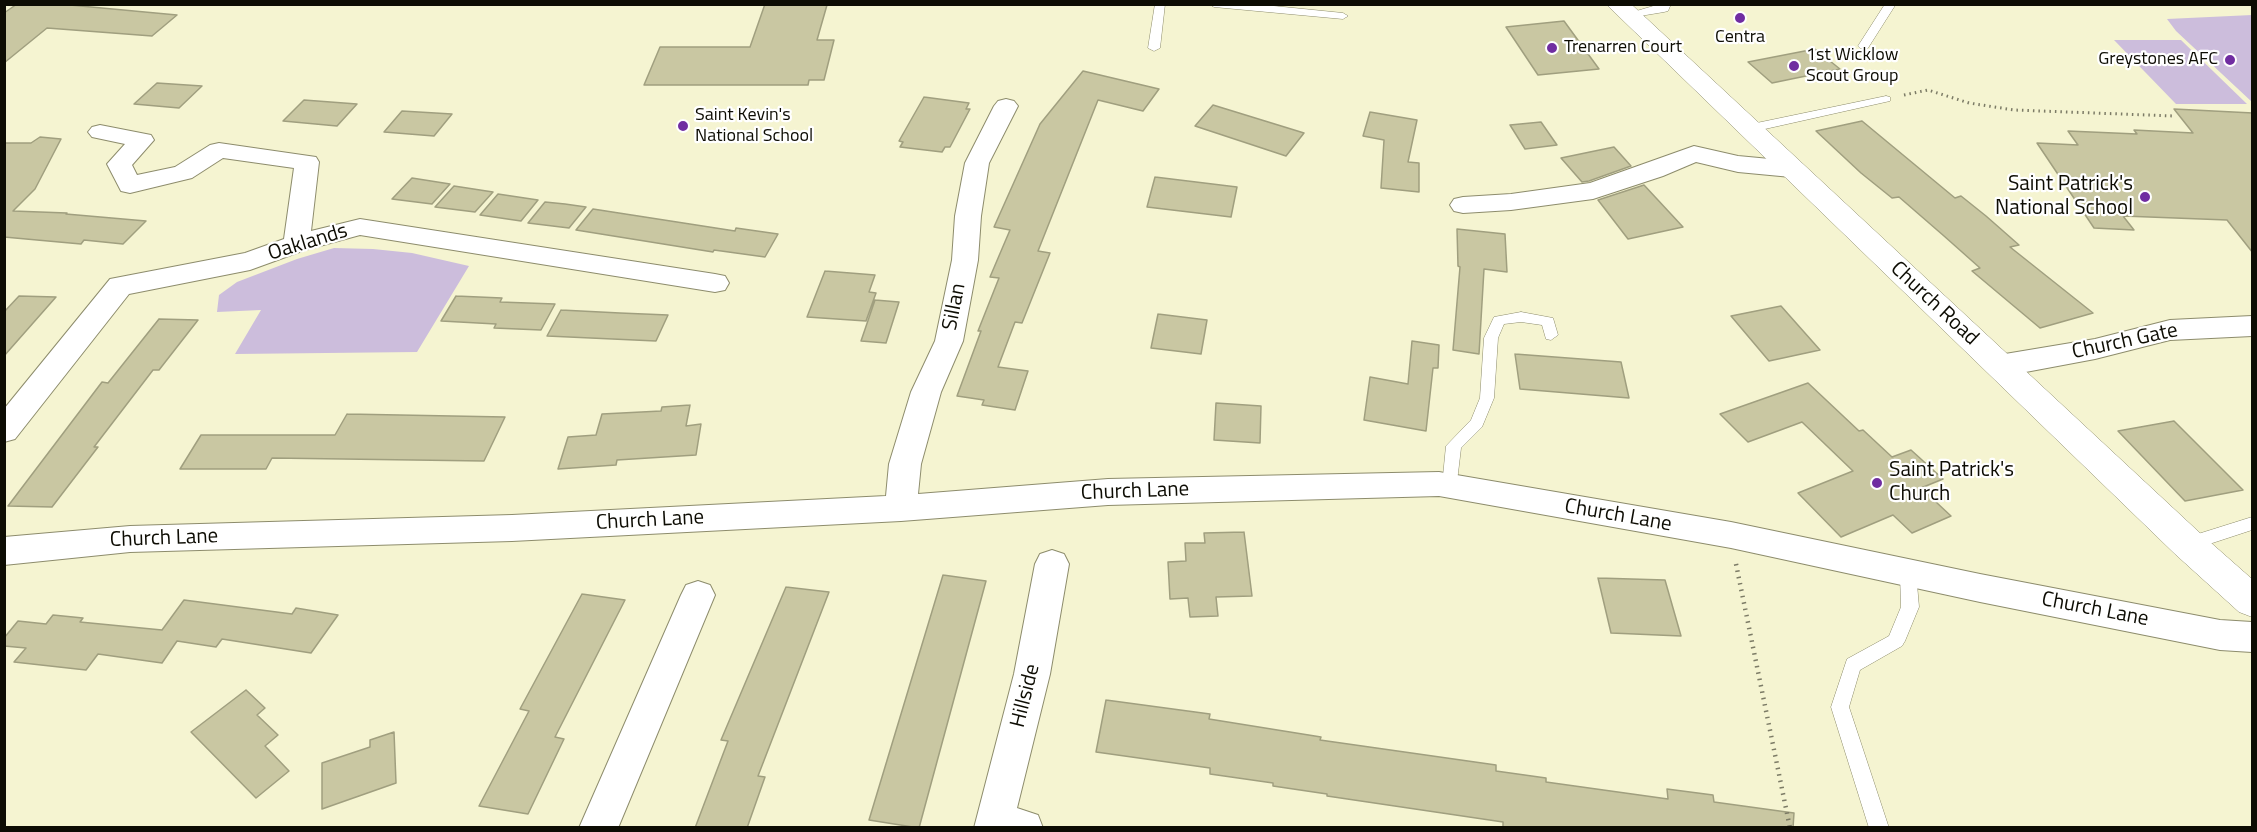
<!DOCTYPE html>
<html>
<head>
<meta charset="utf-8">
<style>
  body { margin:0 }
  #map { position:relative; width:2257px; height:832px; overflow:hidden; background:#f5f4d1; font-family:"Titillium Web",sans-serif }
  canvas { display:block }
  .frame { position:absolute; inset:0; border:6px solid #0d0c03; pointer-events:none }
</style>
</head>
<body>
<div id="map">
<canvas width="2257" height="832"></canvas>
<div class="frame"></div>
</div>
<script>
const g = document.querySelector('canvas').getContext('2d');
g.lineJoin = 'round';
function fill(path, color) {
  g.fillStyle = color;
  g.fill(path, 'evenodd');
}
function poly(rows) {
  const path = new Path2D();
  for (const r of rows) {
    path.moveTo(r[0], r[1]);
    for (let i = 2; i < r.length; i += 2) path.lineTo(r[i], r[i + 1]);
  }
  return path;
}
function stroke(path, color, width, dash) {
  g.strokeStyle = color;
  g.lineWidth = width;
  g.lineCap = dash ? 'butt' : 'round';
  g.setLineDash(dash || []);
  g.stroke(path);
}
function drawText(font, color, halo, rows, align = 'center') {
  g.font = font + ' "Titillium Web",sans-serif';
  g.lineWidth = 4.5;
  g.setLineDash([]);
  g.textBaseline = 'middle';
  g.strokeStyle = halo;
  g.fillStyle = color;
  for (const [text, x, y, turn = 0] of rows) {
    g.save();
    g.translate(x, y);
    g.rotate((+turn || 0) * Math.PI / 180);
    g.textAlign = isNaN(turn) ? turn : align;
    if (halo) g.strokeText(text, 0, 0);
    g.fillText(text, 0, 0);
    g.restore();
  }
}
fill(poly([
  [2252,15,2252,102,2176,31,2167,19],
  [2114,40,2181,40,2247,104,2176,104],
  [334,248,373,249,412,253,469,266,417,352,235,354,261,310,217,312,219,295,237,282,297,259]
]), '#ccbddc');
const building = poly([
  [17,4,59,4,177,15,152,36,47,28,4,63,4,13,17,4],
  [765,4,827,5,817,40,834,40,824,80,809,80,808,85,644,85,660,47,750,47,765,4],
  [1564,21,1599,69,1538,75,1506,27,1564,21],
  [1815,49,1840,69,1772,83,1748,62,1815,49],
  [1083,71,1159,89,1143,111,1098,100,1038,251,1050,253,1022,323,1015,322,998,367,1028,371,1015,410,982,405,984,400,957,396,981,331,978,331,999,278,990,277,1010,230,994,227,1040,124,1083,71],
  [157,83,202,86,179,108,134,104,157,83],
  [924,97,969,103,966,109,970,109,950,147,945,147,942,152,900,147,903,142,899,141,924,97],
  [304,100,357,104,337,126,283,121,304,100],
  [1213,105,1304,133,1286,156,1195,126,1213,105],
  [2174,109,2253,113,2253,253,2227,220,2123,216,2134,230,2094,228,2037,143,2078,145,2068,131,2137,134,2134,130,2193,133,2174,109],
  [402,111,452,114,434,136,384,132,402,111],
  [1370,112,1417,120,1408,162,1419,163,1419,192,1381,188,1384,140,1363,136,1370,112],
  [1862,121,1955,198,1961,196,1986,216,2019,245,2010,247,2093,313,2040,328,1972,271,1980,268,1944,236,1899,197,1892,198,1861,173,1816,131,1862,121],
  [1541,122,1557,145,1525,149,1510,125,1541,122],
  [40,137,61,139,35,189,13,211,67,213,66,214,146,221,123,244,84,240,81,244,4,237,4,143,31,143,40,137],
  [1614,147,1631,166,1589,181,1582,182,1561,158,1614,147],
  [1155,177,1237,187,1231,217,1147,207,1155,177],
  [412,178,450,184,432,204,392,199,412,178],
  [1644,185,1683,227,1628,239,1598,200,1644,185],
  [454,186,493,192,475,212,435,207,454,186],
  [498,194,538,200,521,221,480,215,498,194],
  [545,202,565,204,586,207,569,228,528,223,545,202],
  [593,209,735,231,736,228,778,234,765,257,714,250,713,252,576,230,593,209],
  [1457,229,1505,234,1507,272,1484,269,1479,354,1453,350,1460,267,1458,266,1457,229],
  [825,271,875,275,869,292,876,293,866,321,807,317,825,271],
  [19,296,56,297,4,356,4,312,19,296],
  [456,296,502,298,500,302,555,304,541,330,494,328,496,324,441,321,456,296],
  [875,300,899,302,886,343,861,341,875,300],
  [1781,306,1820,350,1769,361,1731,316,1781,306],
  [561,310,620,313,668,315,656,341,547,336,561,310],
  [1158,314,1207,320,1201,354,1151,348,1158,314],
  [159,319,198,320,159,370,153,370,94,447,98,447,52,507,8,506,102,382,108,383,159,319],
  [1412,341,1439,345,1438,368,1433,368,1426,431,1364,420,1370,377,1408,384,1412,341],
  [1515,354,1621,362,1629,398,1520,389,1515,354],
  [1808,383,1859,431,1863,430,1892,457,1911,450,1943,479,1921,488,1951,516,1912,533,1893,515,1841,537,1798,493,1853,471,1802,422,1748,442,1720,414,1808,383],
  [1216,403,1261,406,1260,443,1214,440,1216,403],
  [690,405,686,426,701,424,696,455,617,460,616,465,558,469,568,437,596,435,602,414,661,411,662,407,690,405],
  [347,414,505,417,484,461,272,458,266,469,180,469,201,435,335,435,347,414],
  [2174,421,2243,490,2185,501,2118,431,2174,421],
  [1244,532,1252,596,1216,597,1218,616,1190,617,1188,598,1170,599,1168,562,1186,561,1185,543,1205,543,1204,533,1244,532],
  [943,575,986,581,919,828,869,820,943,575],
  [1598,578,1665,580,1681,636,1611,633,1598,578],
  [786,587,829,592,758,776,765,777,747,828,695,828,728,741,721,740,786,587],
  [582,594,625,600,555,737,564,739,528,814,479,806,529,711,520,709,582,594],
  [184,600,292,614,296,608,338,615,311,653,222,639,216,647,177,641,162,663,98,654,86,670,14,662,26,648,4,646,4,638,18,621,46,624,53,615,83,618,80,622,162,630,184,600],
  [246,690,265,708,257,715,278,735,265,746,289,771,256,798,191,732,246,690],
  [1106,700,1210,714,1209,719,1321,737,1320,740,1496,765,1496,771,1546,778,1546,782,1668,799,1667,789,1713,795,1714,802,1794,813,1793,828,1503,828,1503,822,1327,796,1327,794,1273,786,1273,783,1210,774,1210,768,1096,752,1106,700],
  [394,732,396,783,322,809,322,763,370,747,370,740,394,732]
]);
fill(building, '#c9c7a2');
stroke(building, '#a09f7f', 1.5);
const service = poly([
  [1155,4,1165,4,1160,48,1154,51,1148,48,1155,4],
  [1209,4,1254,4,1343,13,1348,16,1343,19,1214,7,1209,4],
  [1660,4,1671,4,1668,11,1664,12,1628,18,1623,15,1660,4],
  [1885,4,1896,4,1868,48,1860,48,1858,46,1885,4],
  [1886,96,1890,97,1890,101,1747,133,1741,129,1747,125,1886,96],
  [1521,312,1553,318,1558,335,1551,340,1546,339,1542,325,1521,322,1504,324,1498,338,1494,398,1482,427,1461,448,1456,490,1450,492,1444,490,1442,486,1446,446,1471,420,1480,398,1484,338,1494,317,1521,312],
  [2252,517,2252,530,2188,551,2182,549,2180,544,2182,539,2252,517],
  [1908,566,1914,568,1916,573,1919,607,1905,641,1902,646,1860,670,1849,707,1889,828,1869,828,1831,707,1847,659,1889,636,1901,607,1900,573,1902,568,1908,566]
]);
const minor = poly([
  [1006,99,1014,101,1018,106,989,163,981,216,978,260,963,341,941,392,921,464,918,494,1108,479,1439,472,1731,522,1980,574,2220,620,2252,622,2252,652,2220,650,1980,602,1731,548,1439,496,1108,505,901,521,512,541,130,552,4,565,4,537,130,526,512,515,886,496,889,464,911,392,935,341,952,260,955,216,965,163,994,106,998,101,1006,99],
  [100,125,151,135,154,140,132,165,137,175,175,167,210,145,219,143,316,157,319,162,311,231,360,219,715,274,725,276,729,283,725,290,715,292,360,235,305,250,250,270,129,294,15,439,4,442,4,409,110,279,245,253,284,239,294,168,223,158,192,178,130,193,121,191,107,164,125,144,92,137,88,132,92,127,100,125],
  [1694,146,1738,156,1791,161,1800,164,1803,169,1800,174,1791,177,1738,172,1696,162,1663,176,1593,199,1511,210,1463,213,1454,211,1450,205,1454,199,1463,197,1511,194,1590,183,1694,146],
  [2252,316,2252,336,2170,340,2095,359,1999,377,1989,373,1985,366,1989,359,1999,355,2095,339,2170,320,2252,316],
  [1052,550,1064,554,1069,564,1050,674,1017,808,1038,815,1043,828,974,828,1014,674,1035,564,1040,554,1052,550],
  [698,581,710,585,715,595,618,828,579,828,681,595,686,585,698,581]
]);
const secondary = poly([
  [1606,4,1631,4,2201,534,2252,579,2252,617,2239,612,2175,554,1606,4]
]);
stroke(service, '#8d8c6c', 1);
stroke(minor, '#8d8c6c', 2);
stroke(secondary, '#8d8c6c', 1);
stroke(poly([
  [1904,95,1928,90,1969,103,2014,110,2174,116]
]), '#7c7b66', 3, [1.5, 4]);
stroke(poly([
  [1736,564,1790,828]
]), '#7c7b66', 4.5, [1.5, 5]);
fill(service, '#fff');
fill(minor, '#fff');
fill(secondary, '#fff');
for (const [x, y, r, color] of [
  [1740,18,6,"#702da1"],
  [1552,48,6,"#702da1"],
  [2230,60,6,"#702da1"],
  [1794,66,6,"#702da1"],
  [683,126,6,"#702da1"],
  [2145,197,6,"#702da1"],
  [1877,483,6,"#702da1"]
]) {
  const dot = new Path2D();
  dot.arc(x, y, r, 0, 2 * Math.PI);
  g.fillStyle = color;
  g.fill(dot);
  stroke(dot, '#fff', 2);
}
drawText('18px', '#0d0c03', '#fff', [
  ["Centra",1740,38,"center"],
  ["Trenarren Court",1564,48],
  ["1st Wicklow",1806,56],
  ["Scout Group",1806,77],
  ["Greystones AFC",2218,60,"right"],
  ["Saint Kevin's",695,116],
  ["National School",695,137]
], 'left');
drawText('21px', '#0d0c03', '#fff', [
  ["Saint Patrick's",2133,185],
  ["National School",2133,209],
  ["Saint Patrick's",1889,471,"left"],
  ["Church",1889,495,"left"]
], 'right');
drawText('21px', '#0d0c03', '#fff', [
  ["Oaklands",308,243,-17],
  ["Church Road",1934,304,43],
  ["Sillan",955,307,-79],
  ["Church Gate",2125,342,-12],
  ["Church Lane",1135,492,-2],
  ["Church Lane",1618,516,10],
  ["Church Lane",650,521,-3],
  ["Church Lane",164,539,-2],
  ["Church Lane",2095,610,11],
  ["Hillside",1026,696,-76]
]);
</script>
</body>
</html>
